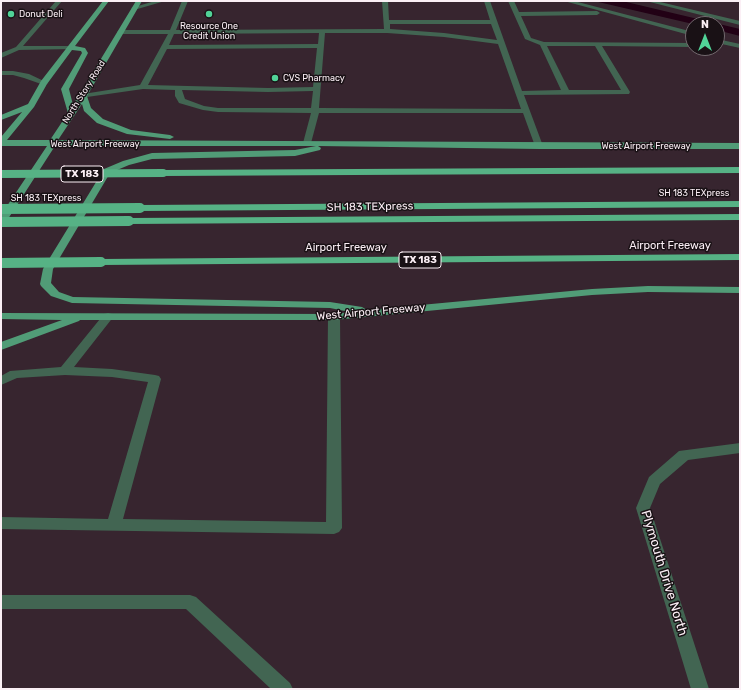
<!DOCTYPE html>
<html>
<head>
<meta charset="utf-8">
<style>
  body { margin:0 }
  #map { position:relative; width:741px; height:690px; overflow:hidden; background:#37252f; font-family:Rubik,sans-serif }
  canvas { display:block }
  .frame { position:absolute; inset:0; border:2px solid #fbeff5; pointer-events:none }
  .north { position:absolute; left:685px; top:16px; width:40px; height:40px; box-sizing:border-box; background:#191115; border:1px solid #736a6f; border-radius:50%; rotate:0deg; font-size:11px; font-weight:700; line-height:16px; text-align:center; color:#fbeff5 }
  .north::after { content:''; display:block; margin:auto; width:14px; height:18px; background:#51d398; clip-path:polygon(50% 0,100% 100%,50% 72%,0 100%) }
</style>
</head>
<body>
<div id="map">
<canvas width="741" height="690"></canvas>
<div class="frame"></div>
<div class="north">N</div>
</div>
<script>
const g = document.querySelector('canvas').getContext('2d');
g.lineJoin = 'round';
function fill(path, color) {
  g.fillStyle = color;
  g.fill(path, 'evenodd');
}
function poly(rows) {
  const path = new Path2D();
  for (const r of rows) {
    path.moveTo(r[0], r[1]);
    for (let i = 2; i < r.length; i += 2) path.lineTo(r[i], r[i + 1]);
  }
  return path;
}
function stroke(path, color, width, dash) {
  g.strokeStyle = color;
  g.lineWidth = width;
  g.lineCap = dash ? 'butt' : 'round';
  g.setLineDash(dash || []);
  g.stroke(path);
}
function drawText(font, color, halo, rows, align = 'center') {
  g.font = font + ' Rubik,sans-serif';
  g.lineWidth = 3;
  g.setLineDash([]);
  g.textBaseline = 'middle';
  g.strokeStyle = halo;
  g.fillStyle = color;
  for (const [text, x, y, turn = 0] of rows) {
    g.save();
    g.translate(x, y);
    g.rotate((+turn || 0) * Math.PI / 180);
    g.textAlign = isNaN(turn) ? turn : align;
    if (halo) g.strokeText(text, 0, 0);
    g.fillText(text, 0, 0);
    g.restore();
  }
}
fill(poly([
  [594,1,622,1,740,29,740,36,717,30,717,24,693,24]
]), '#220115');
fill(poly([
  [56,1,62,1,23,46,70,46,73,48,72,49,19,50,1,58,1,53,16,47,56,1],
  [155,1,165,1,134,10,131,8,155,1],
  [182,1,188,1,176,30,384,29,382,1,388,1,389,20,490,20,484,1,490,1,522,91,561,90,540,45,525,39,508,1,514,1,519,12,597,11,600,13,597,15,521,16,531,38,544,42,693,43,693,47,602,46,630,92,629,94,524,95,543,146,539,149,535,146,523,113,319,113,311,143,307,146,303,143,311,113,218,112,203,110,179,103,175,96,175,90,143,89,80,98,80,94,83,94,140,85,168,34,120,34,117,32,120,30,170,30,182,1],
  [390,24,491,24,497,40,444,33,390,29,390,24],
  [319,33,318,44,169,45,174,34,319,33],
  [325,33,387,33,444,37,498,44,521,109,319,108,325,33],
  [547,46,595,46,621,90,569,90,547,46],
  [317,48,313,87,268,88,148,85,167,49,317,48],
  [182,90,268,92,313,91,311,108,218,108,204,106,185,99,182,90],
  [564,1,574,1,693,32,693,36,564,1],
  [646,1,656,1,740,21,740,25,646,1],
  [717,39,740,44,740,48,717,43,717,39],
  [1,71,13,71,29,74,48,83,44,85,24,78,13,75,1,75,1,71],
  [108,313,112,314,114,316,74,367,112,369,155,375,159,376,161,379,123,519,326,522,328,317,330,315,338,315,340,317,342,528,339,532,334,534,1,529,1,517,108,519,148,382,112,377,65,375,17,378,1,385,1,376,10,371,61,367,104,314,108,313],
  [740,443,740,453,688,460,660,484,650,508,709,689,691,689,636,508,649,477,679,451,740,443],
  [1,595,190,595,196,597,290,683,293,689,271,689,186,609,1,609,1,595]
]), '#426552');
fill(poly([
  [103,1,109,1,75,46,85,48,88,53,69,89,73,105,136,1,142,1,87,96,91,108,103,119,131,130,170,135,174,137,170,139,127,134,97,123,84,111,82,104,58,140,740,143,740,149,539,149,318,146,321,148,320,150,295,156,152,159,129,165,110,173,53,269,51,283,59,292,73,297,330,302,362,307,367,310,592,289,648,286,740,287,740,293,648,292,592,295,334,320,80,320,79,321,1,350,1,342,62,320,1,319,1,313,334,314,350,312,330,308,72,303,51,296,41,286,40,284,43,269,104,169,123,161,152,153,295,150,316,146,55,146,6,222,1,225,1,215,47,146,1,146,1,137,22,112,1,120,1,115,28,104,41,81,103,1],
  [72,50,81,51,82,53,61,89,68,113,50,140,7,140,34,107,47,84,72,50]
]), '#519c77');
fill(poly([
  [740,167,740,173,163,176,159,173,163,170,740,167],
  [740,201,740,207,140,211,135,208,140,205,740,201],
  [740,214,740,220,129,224,124,221,129,218,740,214],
  [740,254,740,260,101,265,96,262,101,259,740,254]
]), '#56b285');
stroke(poly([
  [1,174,163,173]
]), '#56b285', 8);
stroke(poly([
  [1,209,140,208],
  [1,222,129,221],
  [1,263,101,262]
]), '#56b285', 10);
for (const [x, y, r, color] of [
  [11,14,4,"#51d398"],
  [209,14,4,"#51d398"],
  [275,78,4,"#51d398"]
]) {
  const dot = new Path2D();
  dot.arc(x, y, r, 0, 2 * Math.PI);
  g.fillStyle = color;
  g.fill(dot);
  stroke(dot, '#191115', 1.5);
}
drawText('9px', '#fbeff5', '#191115', [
  ["Donut Deli",19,14],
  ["Resource One",209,26,"center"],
  ["Credit Union",209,36,"center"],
  ["CVS Pharmacy",283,78]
], 'left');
drawText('9px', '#fbeff5', '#191115', [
  ["North Story Road",84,92,-58],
  ["West Airport Freeway",95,144],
  ["West Airport Freeway",646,146],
  ["SH 183 TEXpress",694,193],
  ["SH 183 TEXpress",46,198]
]);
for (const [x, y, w] of [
  [82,174,42],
  [420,260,42]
]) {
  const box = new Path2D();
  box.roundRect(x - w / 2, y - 8, w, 16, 3);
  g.fillStyle = '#191115';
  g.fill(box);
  stroke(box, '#fbeff5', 1);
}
drawText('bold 10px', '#fbeff5', null, [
  ["TX 183",82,174],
  ["TX 183",420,260]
]);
drawText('11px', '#fbeff5', '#191115', [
  ["SH 183 TEXpress",370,207,-1],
  ["Airport Freeway",670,246],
  ["Airport Freeway",346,248],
  ["West Airport Freeway",371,312,-5]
]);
drawText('13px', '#fbeff5', '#191115', [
  ["Plymouth Drive North",664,573,73]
]);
</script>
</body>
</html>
